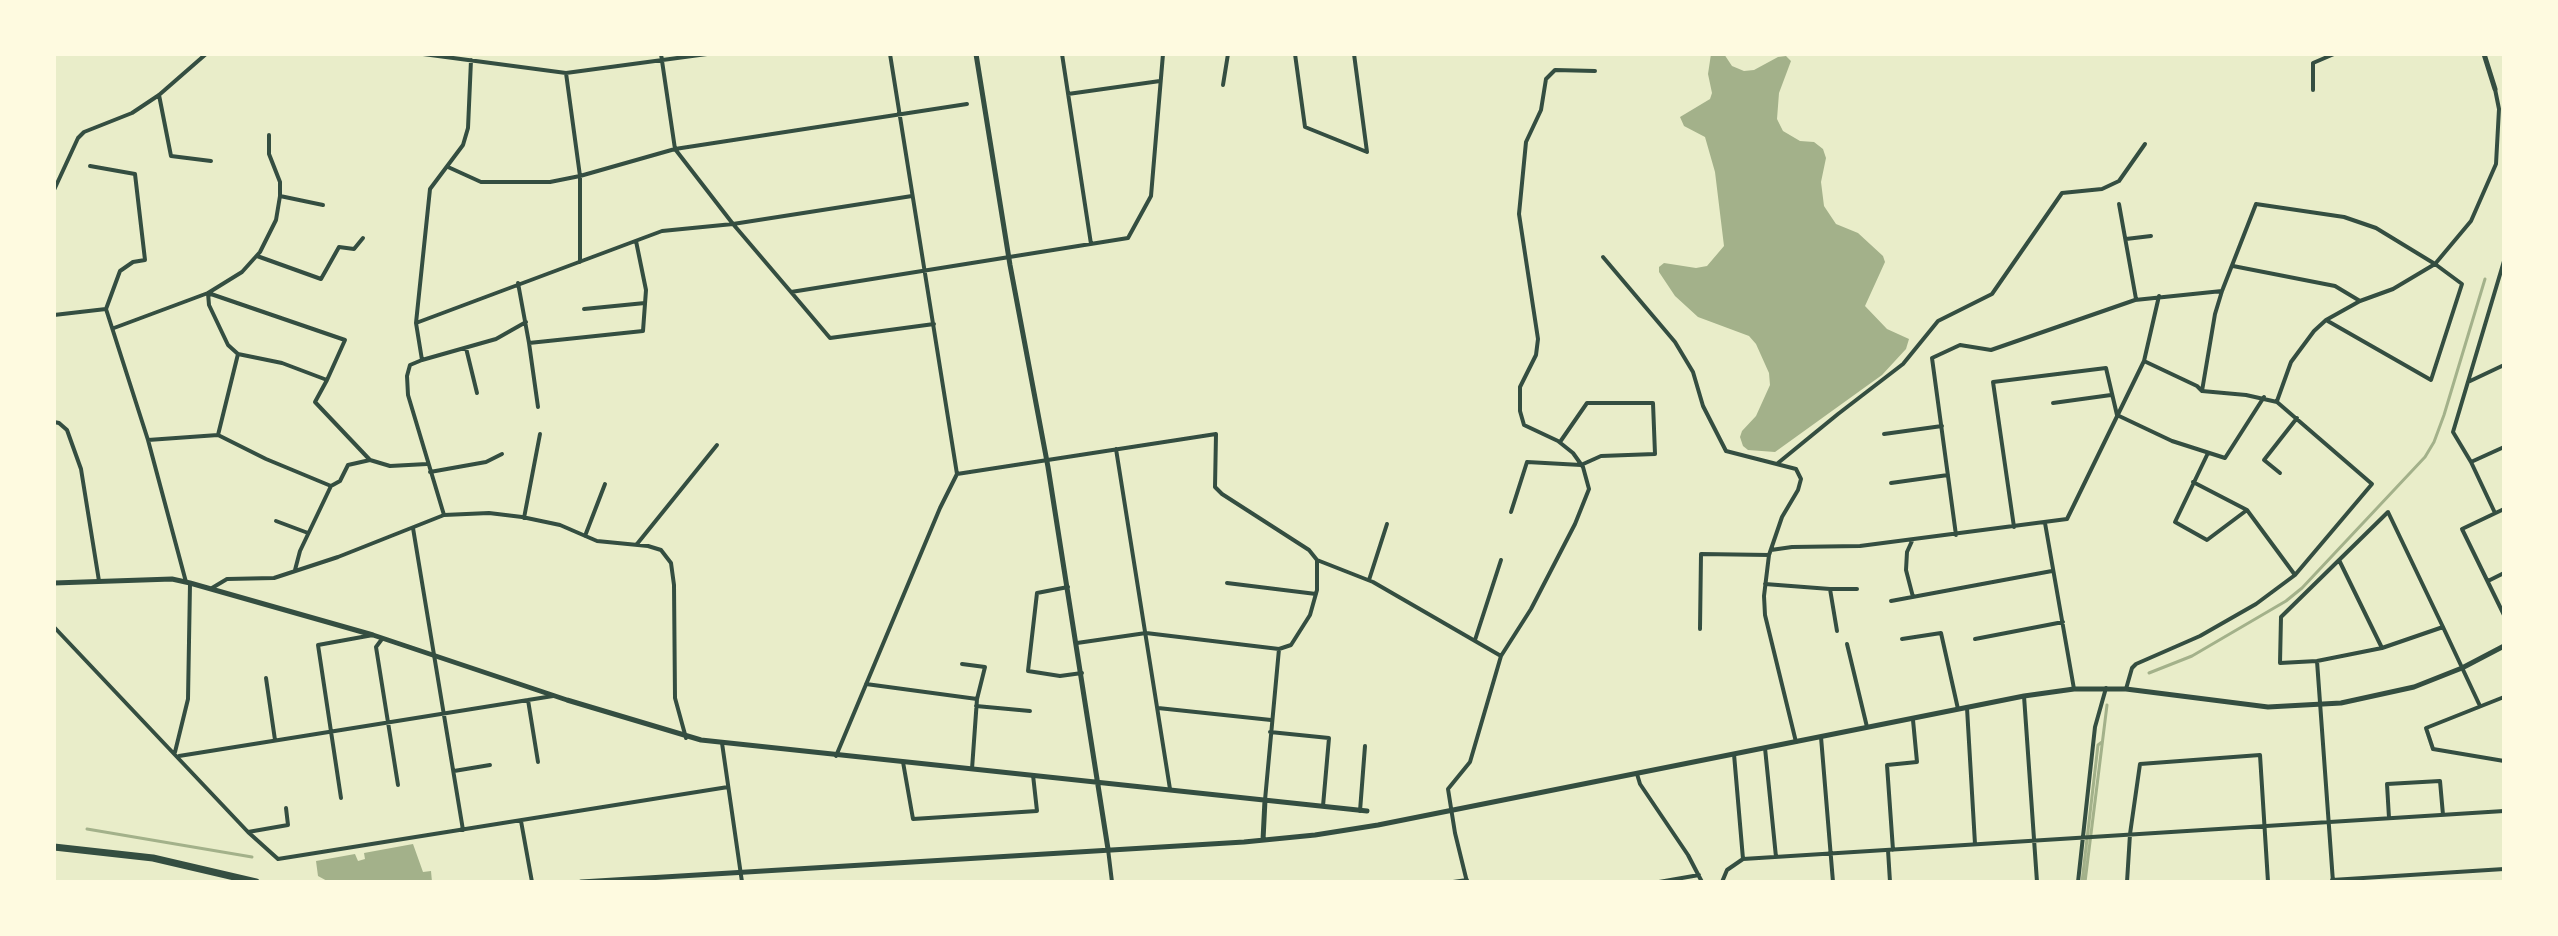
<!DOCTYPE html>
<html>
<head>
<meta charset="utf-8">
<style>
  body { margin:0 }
  #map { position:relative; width:2558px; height:936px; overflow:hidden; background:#e9edc9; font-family:Figtree,sans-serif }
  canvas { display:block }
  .frame { position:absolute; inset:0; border:56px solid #fefae0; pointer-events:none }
</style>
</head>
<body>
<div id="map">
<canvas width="2558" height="936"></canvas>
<div class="frame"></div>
</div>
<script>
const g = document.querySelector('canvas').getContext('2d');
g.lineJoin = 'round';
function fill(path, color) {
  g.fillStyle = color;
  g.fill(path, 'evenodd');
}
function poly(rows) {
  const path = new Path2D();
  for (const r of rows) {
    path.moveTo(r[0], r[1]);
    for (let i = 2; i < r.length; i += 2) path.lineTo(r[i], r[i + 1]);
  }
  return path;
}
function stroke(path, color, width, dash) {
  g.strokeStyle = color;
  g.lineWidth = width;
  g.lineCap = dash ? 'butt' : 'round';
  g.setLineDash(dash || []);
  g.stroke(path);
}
fill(poly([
  [1711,54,1724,54,1732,66,1744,71,1754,70,1778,57,1786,56,1791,61,1779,93,1777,119,1783,131,1800,141,1814,142,1823,149,1826,158,1821,182,1824,206,1836,224,1858,233,1883,256,1885,262,1865,306,1887,329,1909,339,1906,349,1882,375,1775,452,1748,450,1743,446,1740,437,1742,431,1756,416,1770,385,1769,373,1756,344,1749,336,1698,317,1675,296,1659,272,1659,267,1664,263,1696,268,1707,266,1724,246,1715,172,1705,137,1684,126,1680,117,1710,99,1712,93,1708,74],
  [413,844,423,872,431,871,432,882,329,882,318,876,316,861,355,854,358,861,365,859,364,853]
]), '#a3b18a');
stroke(poly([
  [2149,673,2192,656,2286,601,2302,588,2425,457,2434,442,2444,415,2485,279],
  [87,829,252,857],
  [2082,882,2098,745,2102,742],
  [2085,882,2107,705]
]), '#a3b18a', 3);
stroke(poly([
  [423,54,566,73,707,54],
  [661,54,675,149,733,224,791,292,1128,238,1151,196,1163,54],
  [1062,54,1091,244],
  [1295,54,1305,127,1367,152,1354,54],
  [566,73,580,176,580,262],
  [1223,85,1228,54],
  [2313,90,2313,63,2334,54],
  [1068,94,1160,81],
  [159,95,171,156,211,161],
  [90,166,135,174,145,260,133,262,120,271,106,309],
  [448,167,481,182,550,182,580,176,675,149,967,104],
  [54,190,78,138,84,132,132,113,159,95,206,54],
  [280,196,323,205],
  [2119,204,2136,299],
  [2126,239,2151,236],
  [257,256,321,279,339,247,354,249,363,238],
  [1603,257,1675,342,1693,372,1703,406,1726,451,1796,469,1801,479,1798,490,1782,517,1769,555,1764,596,1765,615,1796,742],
  [2233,266,2335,286,2360,301],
  [518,283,529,343,643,331,646,290,636,241],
  [791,292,830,338,934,324],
  [584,309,645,303],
  [54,315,106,309,148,440,186,582],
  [416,323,662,231,733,224,912,196],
  [114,328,208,293,345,340,327,380,282,363,238,354],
  [529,343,538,407],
  [466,348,477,393],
  [422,360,496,339,526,322],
  [327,380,315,402,370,460,390,466,427,464],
  [2468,382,2504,365],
  [2202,391,2215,314,2222,291],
  [2277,401,2291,362,2314,331,2326,320,2360,301,2393,289,2435,264,2471,221,2496,164,2499,109,2495,89],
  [2053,403,2111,395],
  [54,422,59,423,67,430,81,469,99,581],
  [1884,434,1942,426],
  [218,435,266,459,331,486,300,551,295,570],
  [148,440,218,435,238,354,228,345,209,305,208,293,242,272,260,252,276,220,280,196,280,182,269,154,269,135],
  [1116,449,1170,789],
  [2208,453,2175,522,2207,540,2247,510,2295,575],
  [2471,462,2504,447],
  [1778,463,1838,414,1903,364,1938,321,1992,294,2062,193,2102,189,2119,181,2145,144],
  [430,472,486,462,502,454],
  [2280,473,2264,460,2297,418],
  [957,474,1216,434,1215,487,1222,494,1309,550,1317,560,1373,582,1501,656],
  [2193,482,2247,510],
  [1891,483,1948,475],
  [331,486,340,481,348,465,370,460],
  [2504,509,2462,529,2504,615],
  [1511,512,1527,462,1581,465,1601,456,1655,454,1653,403,1587,403,1560,442],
  [2495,513,2471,462,2453,432,2504,261],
  [444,515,408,395,407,376,410,365,422,360,416,323,430,189,463,145,468,128,471,60],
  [524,518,540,434],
  [276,521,308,533],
  [2045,523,2074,689],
  [2014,527,1993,382,2106,368,2117,415,2172,441,2225,458,2264,397],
  [413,528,463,830],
  [1956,535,1932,358,1960,345,1991,350,2135,300,2222,291,2256,204,2344,217,2376,228,2435,264,2462,284,2431,380,2326,320],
  [585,536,605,484],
  [1912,541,1907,552,1906,570,1913,597],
  [637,544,717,445],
  [1771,550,1792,547,1860,546,2067,519,2144,361,2159,296],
  [2339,560,2382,648],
  [1369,580,1387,524],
  [2488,581,2504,573],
  [1227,583,1316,594],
  [1765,584,1830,589,1857,589],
  [1068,587,1037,593,1028,671,1060,676,1082,673],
  [212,588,227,579,274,578,338,557,444,515,489,513,522,517,560,525,597,541,648,546,661,550,671,563,674,585,675,698,686,738],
  [1830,589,1837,631],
  [1891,601,2052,571],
  [54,627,248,832,278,859,728,787],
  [2443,627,2382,648,2317,661,2280,663,2281,617,2388,512,2443,627,2480,706],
  [1700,629,1701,554,1769,555],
  [382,639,376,647,398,785],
  [1902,639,1941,633,1958,709],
  [1975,639,2063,622],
  [1475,640,1501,560],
  [1077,643,1146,633,1279,649,1291,645,1310,615,1317,590,1317,560],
  [1847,644,1867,727],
  [2317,661,2333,882],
  [962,664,985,667,977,699],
  [266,678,275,740],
  [866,684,977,699,972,769],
  [2126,689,2132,668,2136,664,2200,636,2256,604,2295,575,2372,484,2277,402,2246,395,2202,391,2197,386,2144,361],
  [2024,696,2037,882],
  [2504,697,2426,728,2433,749,2504,761],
  [528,700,538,762],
  [976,706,1030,711],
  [1158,708,1271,720],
  [1967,708,1975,844],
  [1270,732,1329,738,1323,806],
  [1821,737,1833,882],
  [722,743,742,882],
  [1765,748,1776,857],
  [175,752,188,699,190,584],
  [1734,754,1743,859,2504,811],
  [179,756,553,696],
  [836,756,940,508,957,474,890,54],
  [903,762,913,819,1037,811,1033,775],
  [454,771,490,765],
  [1637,774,1640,784,1688,855,1702,882],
  [341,798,318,645,373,635],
  [1265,800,1279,649],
  [1360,811,1365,746],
  [2389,818,2387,784,2440,781,2443,815],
  [521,821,532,882],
  [248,832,288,825,286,808],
  [1108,849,1112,882],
  [1888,850,1890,882],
  [1893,850,1887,765,1917,762,1913,720],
  [2332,880,2504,869],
  [1453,882,1467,880],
  [1467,882,1455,833,1448,789,1470,762,1501,656,1531,609,1575,524,1589,489,1583,467,1573,453,1558,441,1524,425,1520,411,1520,387,1536,355,1538,339,1519,214,1526,142,1541,110,1546,79,1555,70,1595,71],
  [1659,882,1699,875],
  [1722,882,1727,870,1743,859],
  [2078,882,2095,727,2106,688],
  [2127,882,2130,834,2140,764,2260,755,2268,882]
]), '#344e41', 4);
stroke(poly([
  [976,54,1010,265,1048,467,1108,849],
  [2484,54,2495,89],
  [54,583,172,579,190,583,373,635,567,700,701,740,1367,811],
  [1263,840,1265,800],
  [581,882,1244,842,1315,835,1378,825,2024,696,2074,689,2126,689,2268,707,2341,703,2414,687,2462,668,2504,646]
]), '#344e41', 5);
stroke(poly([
  [54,847,153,858,256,882]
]), '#344e41', 7);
</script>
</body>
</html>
